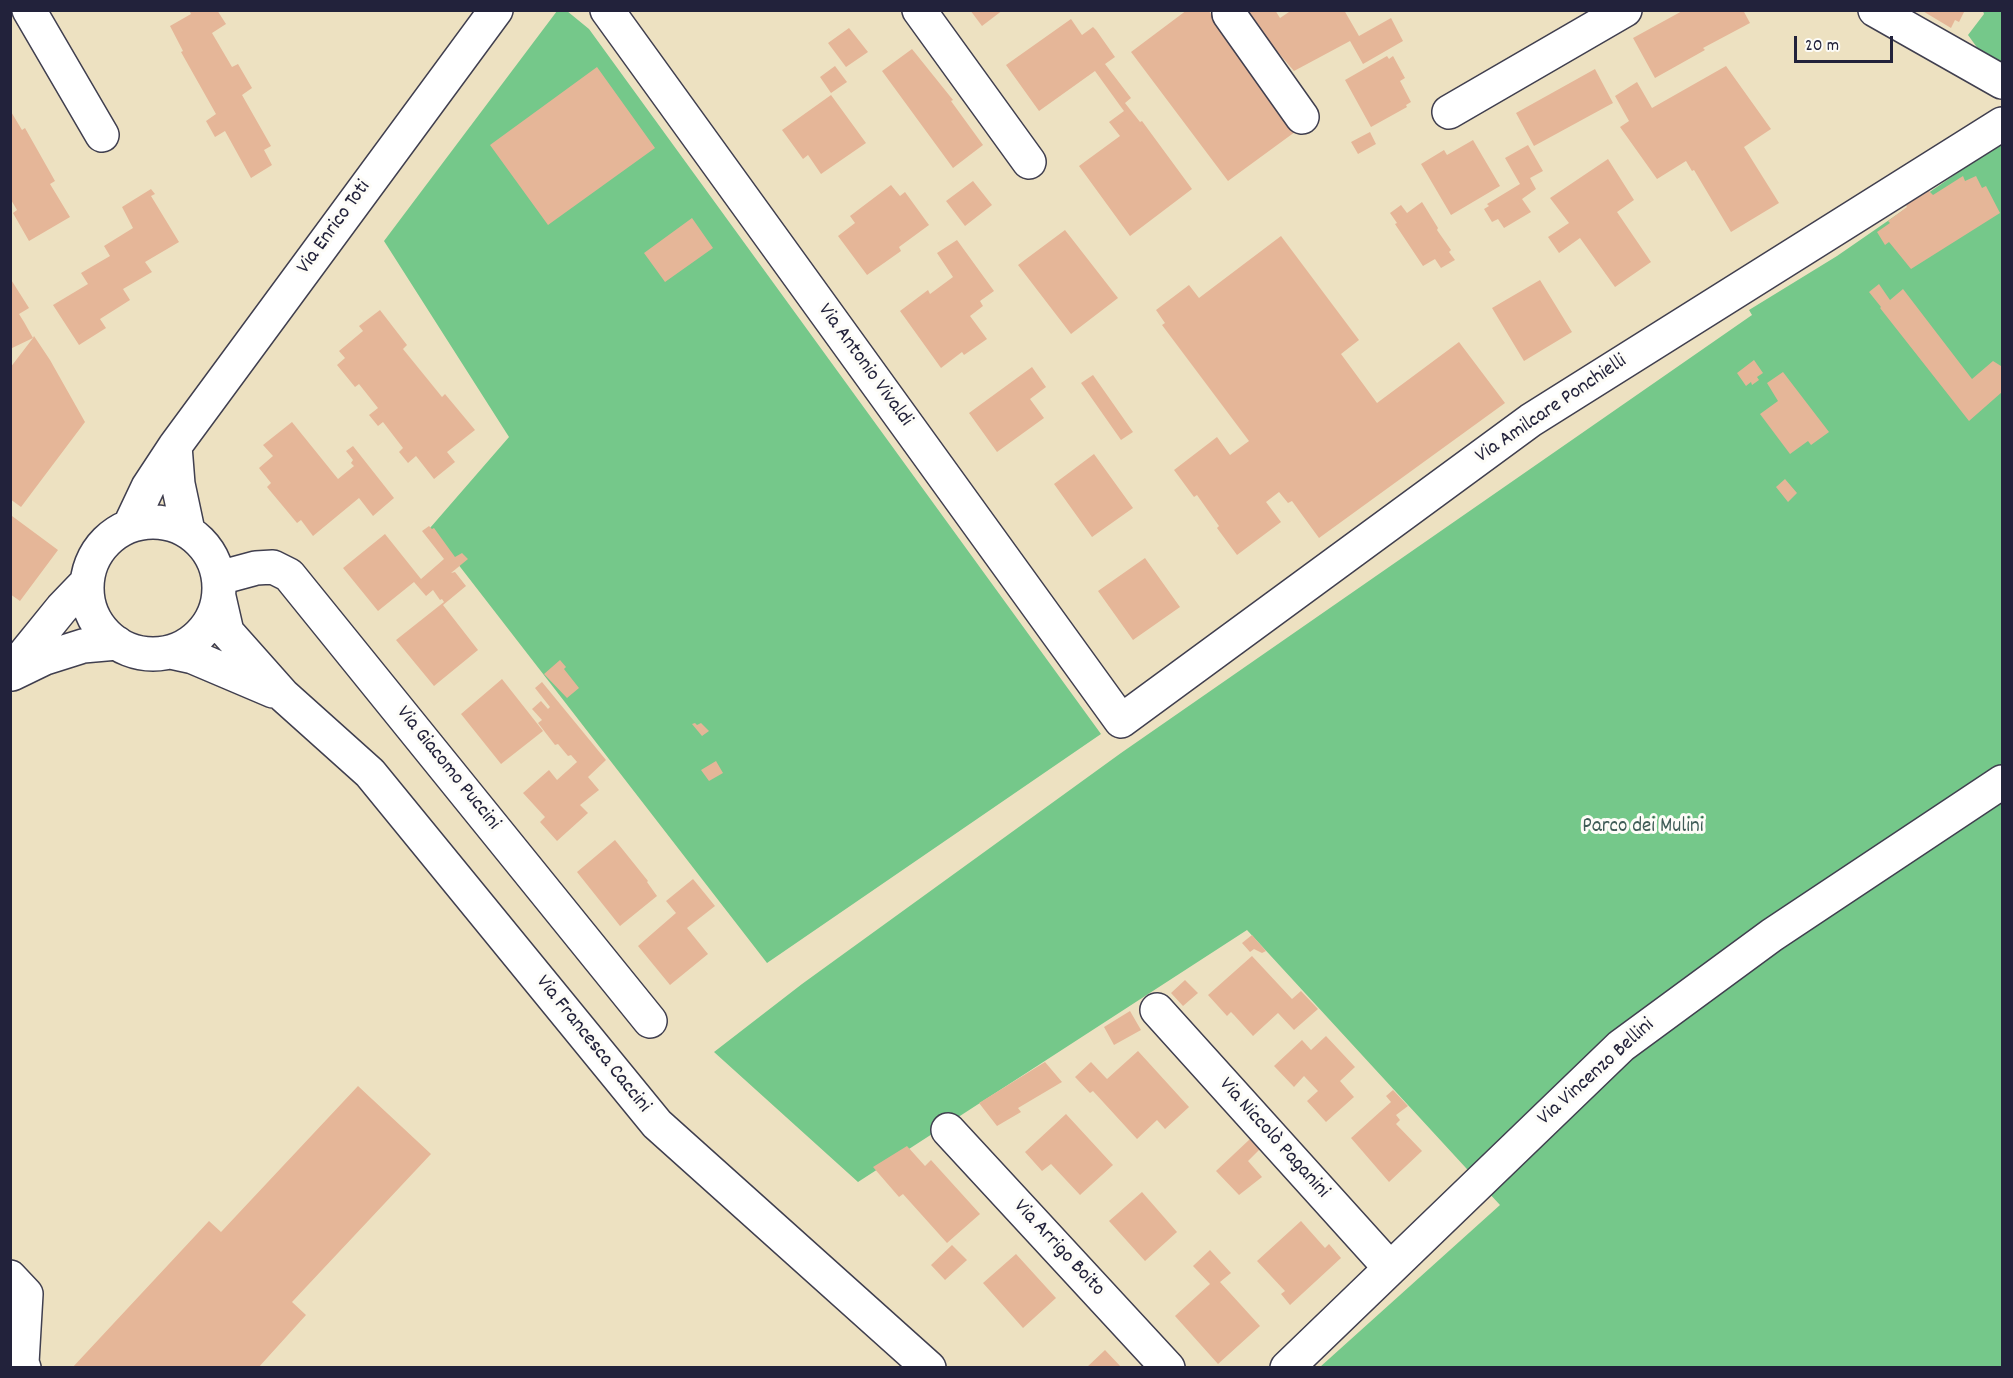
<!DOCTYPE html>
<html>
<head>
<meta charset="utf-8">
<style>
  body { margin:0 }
  #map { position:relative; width:2013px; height:1378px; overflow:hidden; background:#ede1c1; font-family:Dekko,sans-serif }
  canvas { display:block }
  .frame { position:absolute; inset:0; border:12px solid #22223b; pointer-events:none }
  .scale { position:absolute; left:1794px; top:36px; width:99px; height:27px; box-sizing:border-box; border:3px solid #22223b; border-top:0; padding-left:8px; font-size:18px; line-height:21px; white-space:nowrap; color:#22223b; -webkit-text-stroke:4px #fdfcf7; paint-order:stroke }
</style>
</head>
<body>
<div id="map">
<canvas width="2013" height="1378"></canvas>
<div class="frame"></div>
<div class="scale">20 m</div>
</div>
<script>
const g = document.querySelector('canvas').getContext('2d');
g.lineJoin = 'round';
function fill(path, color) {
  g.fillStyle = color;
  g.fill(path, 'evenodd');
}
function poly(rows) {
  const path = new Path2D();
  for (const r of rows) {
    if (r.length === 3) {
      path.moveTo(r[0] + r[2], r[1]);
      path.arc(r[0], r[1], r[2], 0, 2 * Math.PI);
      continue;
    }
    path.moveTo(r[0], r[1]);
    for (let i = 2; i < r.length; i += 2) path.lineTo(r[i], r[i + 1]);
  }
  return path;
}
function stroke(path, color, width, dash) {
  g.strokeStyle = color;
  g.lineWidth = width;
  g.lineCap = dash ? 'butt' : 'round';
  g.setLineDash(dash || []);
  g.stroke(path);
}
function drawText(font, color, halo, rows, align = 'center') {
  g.font = font + ' Dekko,sans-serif';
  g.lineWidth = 6;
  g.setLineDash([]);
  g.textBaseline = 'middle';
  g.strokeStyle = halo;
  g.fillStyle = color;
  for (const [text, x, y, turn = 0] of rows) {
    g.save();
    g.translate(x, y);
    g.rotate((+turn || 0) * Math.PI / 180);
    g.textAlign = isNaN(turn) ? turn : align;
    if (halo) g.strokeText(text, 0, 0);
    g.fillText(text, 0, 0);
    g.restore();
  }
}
fill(poly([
  [557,11,567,11,589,29,1101,734,767,963,430,528,509,437,384,241],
  [1983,11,2002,11,2002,82,1968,35,1984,14],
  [2002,142,2002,1367,1320,1367,1500,1205,1247,930,858,1182,714,1052,802,984,1121,753,1752,315,1749,310,1837,256]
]), '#75c88a');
fill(poly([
  [189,10,217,10,226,24,212,33,232,67,238,64,252,88,242,95,271,146,264,150,272,165,251,178,225,131,215,137,206,121,216,114,181,52,183,51,170,26,191,14],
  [970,10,1003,10,982,26],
  [1187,10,1208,10,1299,129,1228,181,1131,52],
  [1244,10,1275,10,1280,18,1292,10,1344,10,1359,36,1391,18,1403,41,1363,64,1350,41,1294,71,1244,13],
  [1684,10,1743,10,1750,23,1703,48,1705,50,1655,78,1633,38],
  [1921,10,1965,10,1959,22,1955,20,1951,28],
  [1071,19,1082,35,1093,27,1096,30,1115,57,1105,64,1131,98,1125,103,1140,122,1142,121,1192,189,1130,236,1079,166,1120,136,1109,122,1124,111,1121,107,1095,71,1039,111,1006,65],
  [849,28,868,52,846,67,828,43],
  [912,49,953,100,951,101,983,145,953,168,882,71],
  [1387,56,1389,59,1393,56,1405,78,1400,81,1411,102,1406,105,1407,107,1371,127,1345,80],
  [835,66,847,82,831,93,820,77],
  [1726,66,1771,129,1744,147,1779,203,1731,232,1694,170,1692,171,1686,161,1657,179,1620,127,1629,121,1615,96,1637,82,1652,108],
  [597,67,655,148,548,225,490,145],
  [1595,69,1613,103,1534,146,1516,113],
  [831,95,866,143,821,174,808,155,803,159,782,130],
  [10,110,22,130,25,128,55,181,50,184,70,217,29,241,13,213,17,210,10,198],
  [1370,132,1376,144,1358,154,1351,142],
  [1473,140,1500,186,1451,215,1421,164,1444,150,1447,155],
  [1528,145,1543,171,1530,178,1536,189,1522,199,1531,212,1504,228,1498,219,1492,222,1484,209,1489,206,1487,204,1520,184,1505,158],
  [1608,159,1634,200,1617,212,1651,262,1615,287,1580,238,1559,253,1548,237,1569,223,1550,198],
  [1963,176,1965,181,1976,176,1982,188,1986,186,2000,213,1911,269,1889,242,1885,245,1877,232,1890,223,1888,221,1907,207,1906,205,1929,191,1933,195],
  [973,181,992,205,965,226,946,201],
  [891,185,900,196,905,192,929,225,899,247,901,251,867,275,838,236,855,223,850,216],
  [151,189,155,194,151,196,179,242,145,262,152,272,123,289,130,300,100,319,106,328,79,345,53,305,88,284,81,273,110,256,104,246,133,228,122,207],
  [1422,202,1438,228,1437,230,1451,250,1449,252,1455,260,1441,268,1435,259,1423,266,1395,224,1397,223,1390,213,1401,205,1407,213],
  [692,218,713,248,665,282,644,253],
  [1065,230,1118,298,1071,334,1018,265],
  [1281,236,1359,340,1341,354,1377,403,1459,342,1505,403,1319,538,1292,501,1288,503,1279,492,1266,502,1281,522,1237,555,1217,528,1219,526,1197,495,1194,497,1174,470,1217,437,1230,455,1249,441,1162,325,1165,323,1156,310,1189,285,1199,298],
  [957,240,994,291,980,301,983,306,970,316,987,339,964,355,962,352,941,368,900,311,928,290,930,294,953,277,937,253],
  [10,278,29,308,19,314,24,322,33,338,34,336,50,360,85,422,21,507,10,499,10,368,33,338,10,349],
  [1540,280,1572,332,1524,361,1492,308],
  [1879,284,1890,300,1903,289,1972,379,1993,361,2001,366,2002,392,1969,421,1880,308,1881,307,1869,292],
  [380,310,407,345,403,349,442,397,445,394,475,430,447,452,455,462,434,479,416,456,408,463,399,452,403,448,383,422,378,426,369,415,378,408,359,384,355,387,337,365,345,358,339,351,363,331,359,326],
  [1754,360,1763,373,1757,377,1759,380,1752,385,1751,382,1746,386,1737,373],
  [1032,367,1046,387,1030,399,1044,418,997,452,969,413],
  [1783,372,1829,432,1811,445,1808,441,1790,454,1760,414,1778,401,1767,383],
  [1093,375,1133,432,1121,440,1081,383],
  [292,422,338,479,354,466,351,463,353,460,346,451,353,446,394,498,373,516,359,498,313,536,301,520,297,523,267,487,271,483,259,468,273,456,263,445],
  [1094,454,1133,508,1092,537,1054,484],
  [1785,479,1797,493,1788,502,1776,487],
  [12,516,58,550,20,601,10,594,10,518],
  [429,526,432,529,434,528,455,557,462,553,468,559,451,573,455,572,466,586,443,605,478,650,434,686,396,640,444,602,442,599,440,600,433,590,426,596,414,582,378,611,343,568,385,534,421,579,444,559,422,531],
  [1145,558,1180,607,1133,640,1098,591],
  [560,660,566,667,564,669,579,688,567,698,544,674],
  [502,679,543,731,501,764,461,714],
  [542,682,606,760,588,777,599,790,580,805,588,813,557,841,540,822,545,817,523,793,549,770,557,780,577,762,571,755,568,756,558,744,555,745,538,723,542,720,532,709,541,701,548,709,550,707,535,688],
  [695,723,697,725,701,723,709,731,702,736,692,724],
  [716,761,723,773,709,781,701,770],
  [615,840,648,881,647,882,657,896,620,926,577,872],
  [693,879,715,906,687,928,708,954,670,985,638,946,676,913,666,901],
  [1252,935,1266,951,1262,953,1254,949,1250,952,1242,943],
  [1252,956,1292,999,1301,991,1318,1009,1294,1030,1278,1013,1253,1036,1234,1015,1231,1012,1227,1016,1208,995],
  [1185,980,1198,993,1183,1006,1171,993],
  [1130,1011,1141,1030,1114,1045,1104,1027],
  [1326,1036,1355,1067,1340,1081,1354,1097,1326,1122,1307,1101,1318,1091,1304,1076,1294,1087,1274,1066,1302,1040,1311,1050],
  [1138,1051,1189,1107,1165,1129,1157,1120,1137,1139,1093,1091,1090,1093,1075,1077,1091,1062,1107,1079],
  [1045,1062,1062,1082,1018,1108,1021,1112,997,1126,979,1103],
  [358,1086,431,1154,292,1302,306,1315,258,1368,72,1368,209,1221,221,1232],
  [1393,1090,1408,1106,1396,1115,1400,1120,1396,1124,1422,1151,1389,1182,1351,1138,1391,1102,1386,1096],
  [1066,1114,1113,1165,1080,1195,1051,1164,1042,1171,1025,1152],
  [1250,1139,1260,1149,1248,1161,1262,1177,1239,1195,1216,1171],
  [907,1146,925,1166,931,1160,980,1214,947,1243,903,1194,899,1197,873,1167],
  [1142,1192,1177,1232,1145,1261,1109,1221],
  [1301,1221,1325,1248,1329,1244,1341,1258,1290,1305,1281,1294,1285,1291,1257,1261],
  [952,1245,967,1260,945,1280,931,1265],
  [1210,1250,1231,1273,1220,1282,1260,1326,1218,1364,1175,1316,1210,1284,1193,1266],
  [1016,1254,1056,1298,1023,1328,983,1283],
  [1105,1350,1122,1368,1086,1368]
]), '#e5b698');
const minor = poly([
  [29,10,102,135],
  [607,10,1121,721,1531,420,2002,124],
  [919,10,1029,162],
  [1229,10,1229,14,1302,117],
  [1875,10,2002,82],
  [1449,112,1625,10],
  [175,446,178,484,188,531],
  [153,588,66],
  [130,525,148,487,175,446,496,10],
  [219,578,256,568,273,567,289,575,650,1021],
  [219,597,227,632,283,695,370,773,657,1124,929,1368],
  [170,652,193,657,273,691],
  [10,672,62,608,87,582],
  [12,674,45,658,83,646,117,643],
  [1157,1010,1390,1268],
  [948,1130,1168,1368],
  [10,1277,26,1294,22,1363,24,1368],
  [1287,1368,1621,1046,1772,935,2002,782]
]);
stroke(minor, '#403f4f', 36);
stroke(minor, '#fff', 33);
drawText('21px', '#22223b', '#fdfcf7', [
  ["Via Enrico Toti",335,228,-54],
  ["Via Antonio Vivaldi",864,366,54],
  ["Via Amilcare Ponchielli",1552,410,-34],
  ["Via Giacomo Puccini",447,769,51],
  ["Via Francesca Caccini",592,1045,51],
  ["Via Vincenzo Bellini",1597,1073,-42],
  ["Via Niccolò Paganini",1273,1139,48],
  ["Via Arrigo Boito",1058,1249,47]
]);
drawText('21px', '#3f5c57', '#fdfcf7', [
  ["Parco dei Mulini",1643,828]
]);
</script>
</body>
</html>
